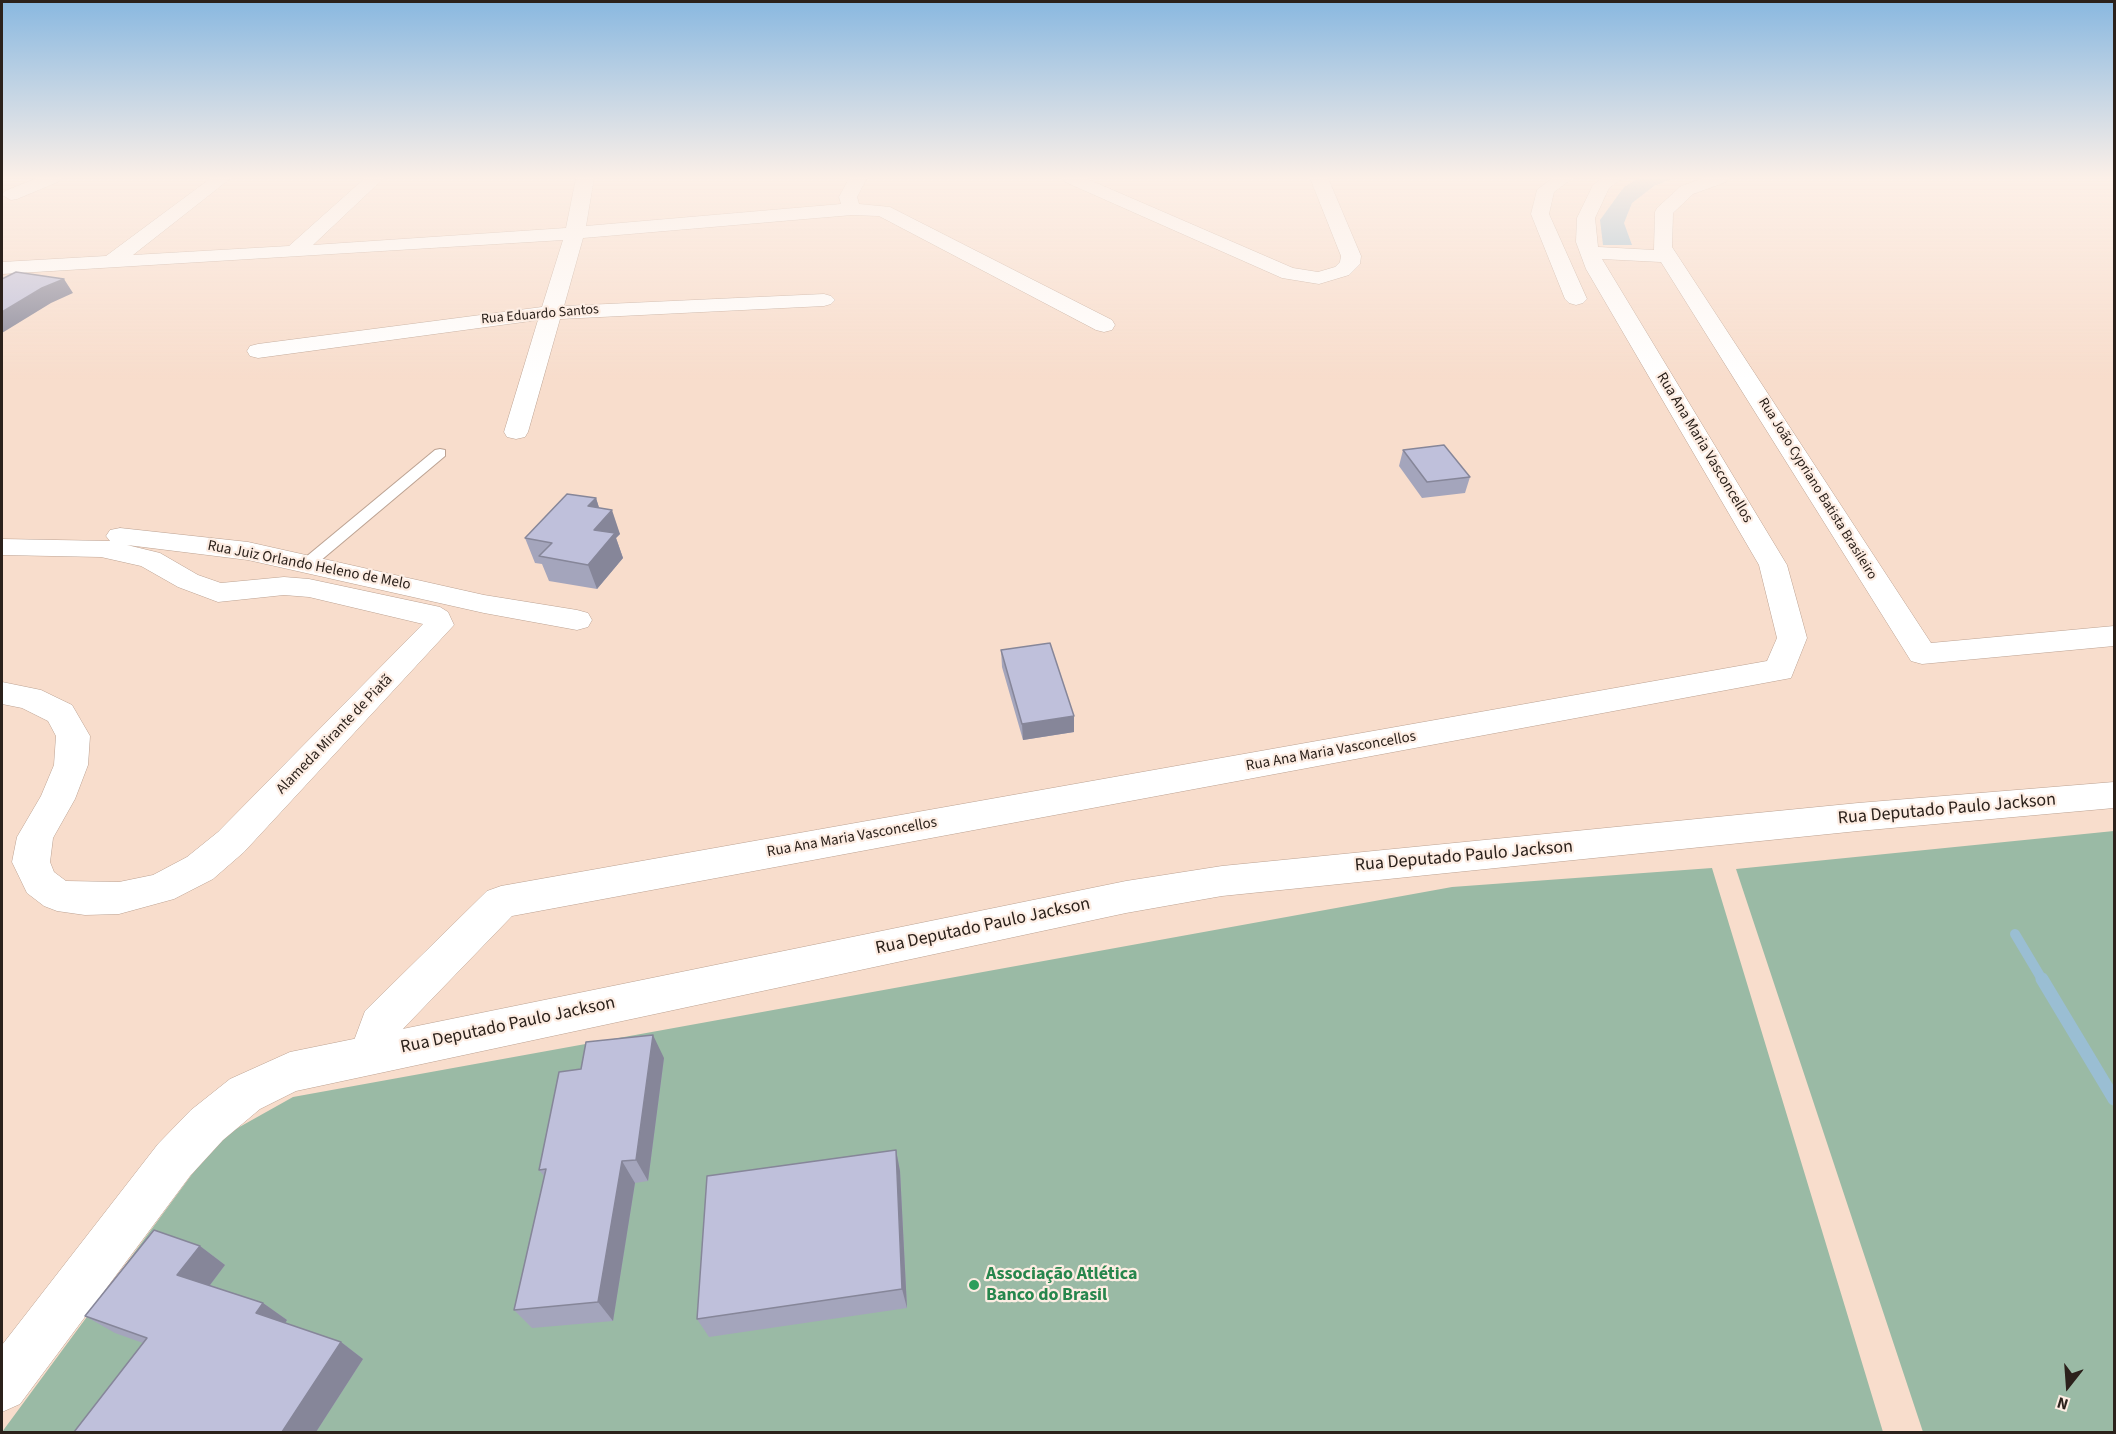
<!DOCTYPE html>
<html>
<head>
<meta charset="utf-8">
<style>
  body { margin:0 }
  #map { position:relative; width:2116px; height:1434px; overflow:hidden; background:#f8ddcc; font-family:"Source Sans 3",sans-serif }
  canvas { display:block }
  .frame { position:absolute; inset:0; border:3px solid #2b211b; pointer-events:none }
  .north { position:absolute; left:2038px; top:1356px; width:60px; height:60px; -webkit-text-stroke:4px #fdede3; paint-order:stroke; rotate:197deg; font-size:16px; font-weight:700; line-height:24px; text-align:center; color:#2b211b }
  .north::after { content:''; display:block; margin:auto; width:21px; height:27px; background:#2b211b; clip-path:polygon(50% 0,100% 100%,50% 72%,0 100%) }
</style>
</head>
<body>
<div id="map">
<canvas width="2116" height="1434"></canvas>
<div class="frame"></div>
<div class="north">N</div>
</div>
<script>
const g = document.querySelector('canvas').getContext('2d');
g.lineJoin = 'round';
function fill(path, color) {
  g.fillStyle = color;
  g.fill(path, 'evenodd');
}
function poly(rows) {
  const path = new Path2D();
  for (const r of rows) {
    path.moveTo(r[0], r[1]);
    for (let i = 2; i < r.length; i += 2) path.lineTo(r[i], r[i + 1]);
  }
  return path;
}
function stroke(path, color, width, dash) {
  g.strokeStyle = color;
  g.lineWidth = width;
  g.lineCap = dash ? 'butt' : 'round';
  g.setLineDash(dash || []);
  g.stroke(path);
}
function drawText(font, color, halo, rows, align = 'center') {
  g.font = font + ' "Source Sans 3",sans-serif';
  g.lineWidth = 4.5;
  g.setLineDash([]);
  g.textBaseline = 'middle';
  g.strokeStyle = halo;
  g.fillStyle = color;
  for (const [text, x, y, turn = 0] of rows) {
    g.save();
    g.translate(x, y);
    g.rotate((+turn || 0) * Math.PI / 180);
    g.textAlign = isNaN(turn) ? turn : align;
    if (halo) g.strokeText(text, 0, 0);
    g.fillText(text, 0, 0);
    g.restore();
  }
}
fill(poly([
  [2114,831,2114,1432,1923,1432,1736,869],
  [1712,868,1883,1432,2,1432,218,1139,293,1097,1452,887]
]), '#9abaa5');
fill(poly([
  [1674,178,1654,186,1632,203,1624,223,1632,245,1603,245,1600,220,1624,187,1639,178]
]), '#9abed3');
stroke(poly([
  [2015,934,2043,981]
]), '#9abed3', 10);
stroke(poly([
  [2042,979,2114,1099]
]), '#9abed3', 13);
const lane = poly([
  [440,449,445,450,445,456,313,567,301,567,299,564,301,561,435,450,440,449]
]);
const street = poly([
  [37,178,61,178,58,182,17,199,11,200,2,195,5,191,37,178],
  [211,178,231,178,133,255,289,246,365,178,384,178,313,245,566,228,576,178,594,178,586,226,841,204,839,197,849,178,867,178,857,197,859,204,890,207,1112,320,1115,325,1112,330,1104,332,1096,330,879,216,852,215,583,238,564,306,824,294,831,296,835,300,831,304,824,306,560,319,528,432,525,437,516,439,507,437,504,432,538,320,258,358,250,356,247,351,250,346,258,344,542,307,563,240,2,274,2,262,106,256,211,178],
  [1062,178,1085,178,1293,268,1318,272,1335,267,1340,262,1341,256,1310,178,1328,178,1361,256,1360,264,1349,275,1319,284,1282,278,1065,182,1062,178],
  [1552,178,1573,178,1554,192,1549,214,1587,299,1583,303,1576,305,1569,303,1565,299,1531,214,1537,190,1552,178],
  [1602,178,1623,178,1609,188,1595,218,1598,247,1654,250,1655,212,1657,208,1681,186,1704,178,1729,178,1726,182,1693,194,1673,213,1672,247,1931,643,2114,626,2114,646,1922,664,1911,661,1661,262,1602,259,1787,565,1807,638,1791,678,512,916,398,1034,385,1068,370,1073,355,1068,349,1054,365,1011,487,891,501,886,1767,661,1777,638,1759,565,1586,269,1576,242,1577,218,1593,185,1602,178],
  [120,528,248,542,484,595,577,610,588,613,592,620,588,627,577,630,484,613,248,560,127,545,160,553,198,575,221,583,284,577,309,579,440,607,448,612,454,625,244,852,213,879,174,899,119,914,85,915,57,911,44,906,27,893,12,862,17,837,41,796,54,765,56,736,48,721,22,708,2,704,2,682,41,690,72,705,90,736,88,765,75,799,53,838,50,862,54,872,66,881,119,882,153,875,187,857,218,832,423,624,309,597,284,595,218,602,178,587,141,566,101,557,2,555,2,539,110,541,106,536,110,530,120,528]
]);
const secondary = poly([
  [2114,782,2114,808,1858,831,1222,896,1126,913,296,1091,260,1109,223,1140,190,1176,20,1404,2,1412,2,1345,158,1144,191,1110,230,1079,290,1052,1126,881,1222,866,1858,803,2114,782]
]);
stroke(lane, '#bca292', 2);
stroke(street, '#bca292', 1);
stroke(secondary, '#bca292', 1);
fill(lane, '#fff');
fill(street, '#fff');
fill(secondary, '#fff');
fill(poly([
  [1403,450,1470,477,1465,493,1422,498,1399,466],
  [596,498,599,508,620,534,616,538,623,558,597,589,549,581,542,564,535,563,525,538],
  [1001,650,1074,732,1023,740,1002,667],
  [664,1058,648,1181,635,1183,613,1321,532,1328,514,1310,544,1176,539,1170,581,1069],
  [896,1150,900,1171,907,1308,709,1337,697,1319],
  [200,1246,225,1265,210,1285,263,1303,287,1320,285,1323,341,1342,363,1359,316,1432,74,1432,143,1343,115,1333,85,1316]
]), '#a4a5bc');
fill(poly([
  [64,279,73,293,51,303,2,333,2,312,42,288],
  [596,498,603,520,612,510,620,534,616,538,623,558,597,589,588,565,594,530,588,506],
  [1074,716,1074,732,1023,740,1022,724],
  [653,1035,664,1058,648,1181,636,1160],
  [896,1150,900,1171,907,1308,902,1289],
  [622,1161,635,1183,613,1321,598,1302],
  [200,1246,225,1265,204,1293,177,1275],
  [263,1303,287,1320,281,1330,256,1313],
  [341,1342,363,1359,316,1432,282,1432]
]), '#868699');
const building = poly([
  [16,272,64,279,42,288,2,312,2,279,16,272],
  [1444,445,1470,477,1427,482,1403,450,1444,445],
  [567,494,596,498,588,506,612,510,594,530,615,533,588,565,539,556,552,543,525,538,567,494],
  [1050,643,1074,716,1022,724,1001,650,1050,643],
  [653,1035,636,1160,622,1161,598,1302,514,1310,546,1169,539,1170,559,1072,581,1069,586,1042,653,1035],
  [896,1150,902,1289,697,1319,707,1176,896,1150],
  [154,1230,200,1246,177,1275,263,1303,256,1313,341,1342,282,1432,74,1432,147,1338,85,1316,154,1230]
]);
fill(building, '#bfc0db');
stroke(building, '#868699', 1.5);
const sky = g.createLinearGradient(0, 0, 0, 379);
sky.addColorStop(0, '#89b8e0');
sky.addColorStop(0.47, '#fcf0e8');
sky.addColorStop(1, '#fcf0e800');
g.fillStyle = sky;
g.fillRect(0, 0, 2116, 379);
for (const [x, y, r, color] of [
  [974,1285,6,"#2e9e5b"]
]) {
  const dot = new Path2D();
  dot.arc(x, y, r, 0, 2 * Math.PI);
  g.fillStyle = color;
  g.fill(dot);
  stroke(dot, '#fdede3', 2);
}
drawText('14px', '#2b211b', '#fdede3', [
  ["Rua Eduardo Santos",540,315,-5],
  ["Rua João Cypriano Batista Brasileiro",1817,489,58]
]);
drawText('15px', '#2b211b', '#fdede3', [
  ["Rua Ana Maria Vasconcellos",1704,448,59],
  ["Rua Juiz Orlando Heleno de Melo",309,566,11],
  ["Alameda Mirante de Piatã",335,735,-46],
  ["Rua Ana Maria Vasconcellos",1331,752,-10],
  ["Rua Ana Maria Vasconcellos",852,838,-10]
]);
drawText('18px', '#2b211b', '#fdede3', [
  ["Rua Deputado Paulo Jackson",1947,810,-5],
  ["Rua Deputado Paulo Jackson",1464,857,-5],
  ["Rua Deputado Paulo Jackson",983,927,-12],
  ["Rua Deputado Paulo Jackson",508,1026,-12]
]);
drawText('bold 18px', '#27864d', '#fdede3', [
  ["Associação Atlética",986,1275],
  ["Banco do Brasil",986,1296]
], 'left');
</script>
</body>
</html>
